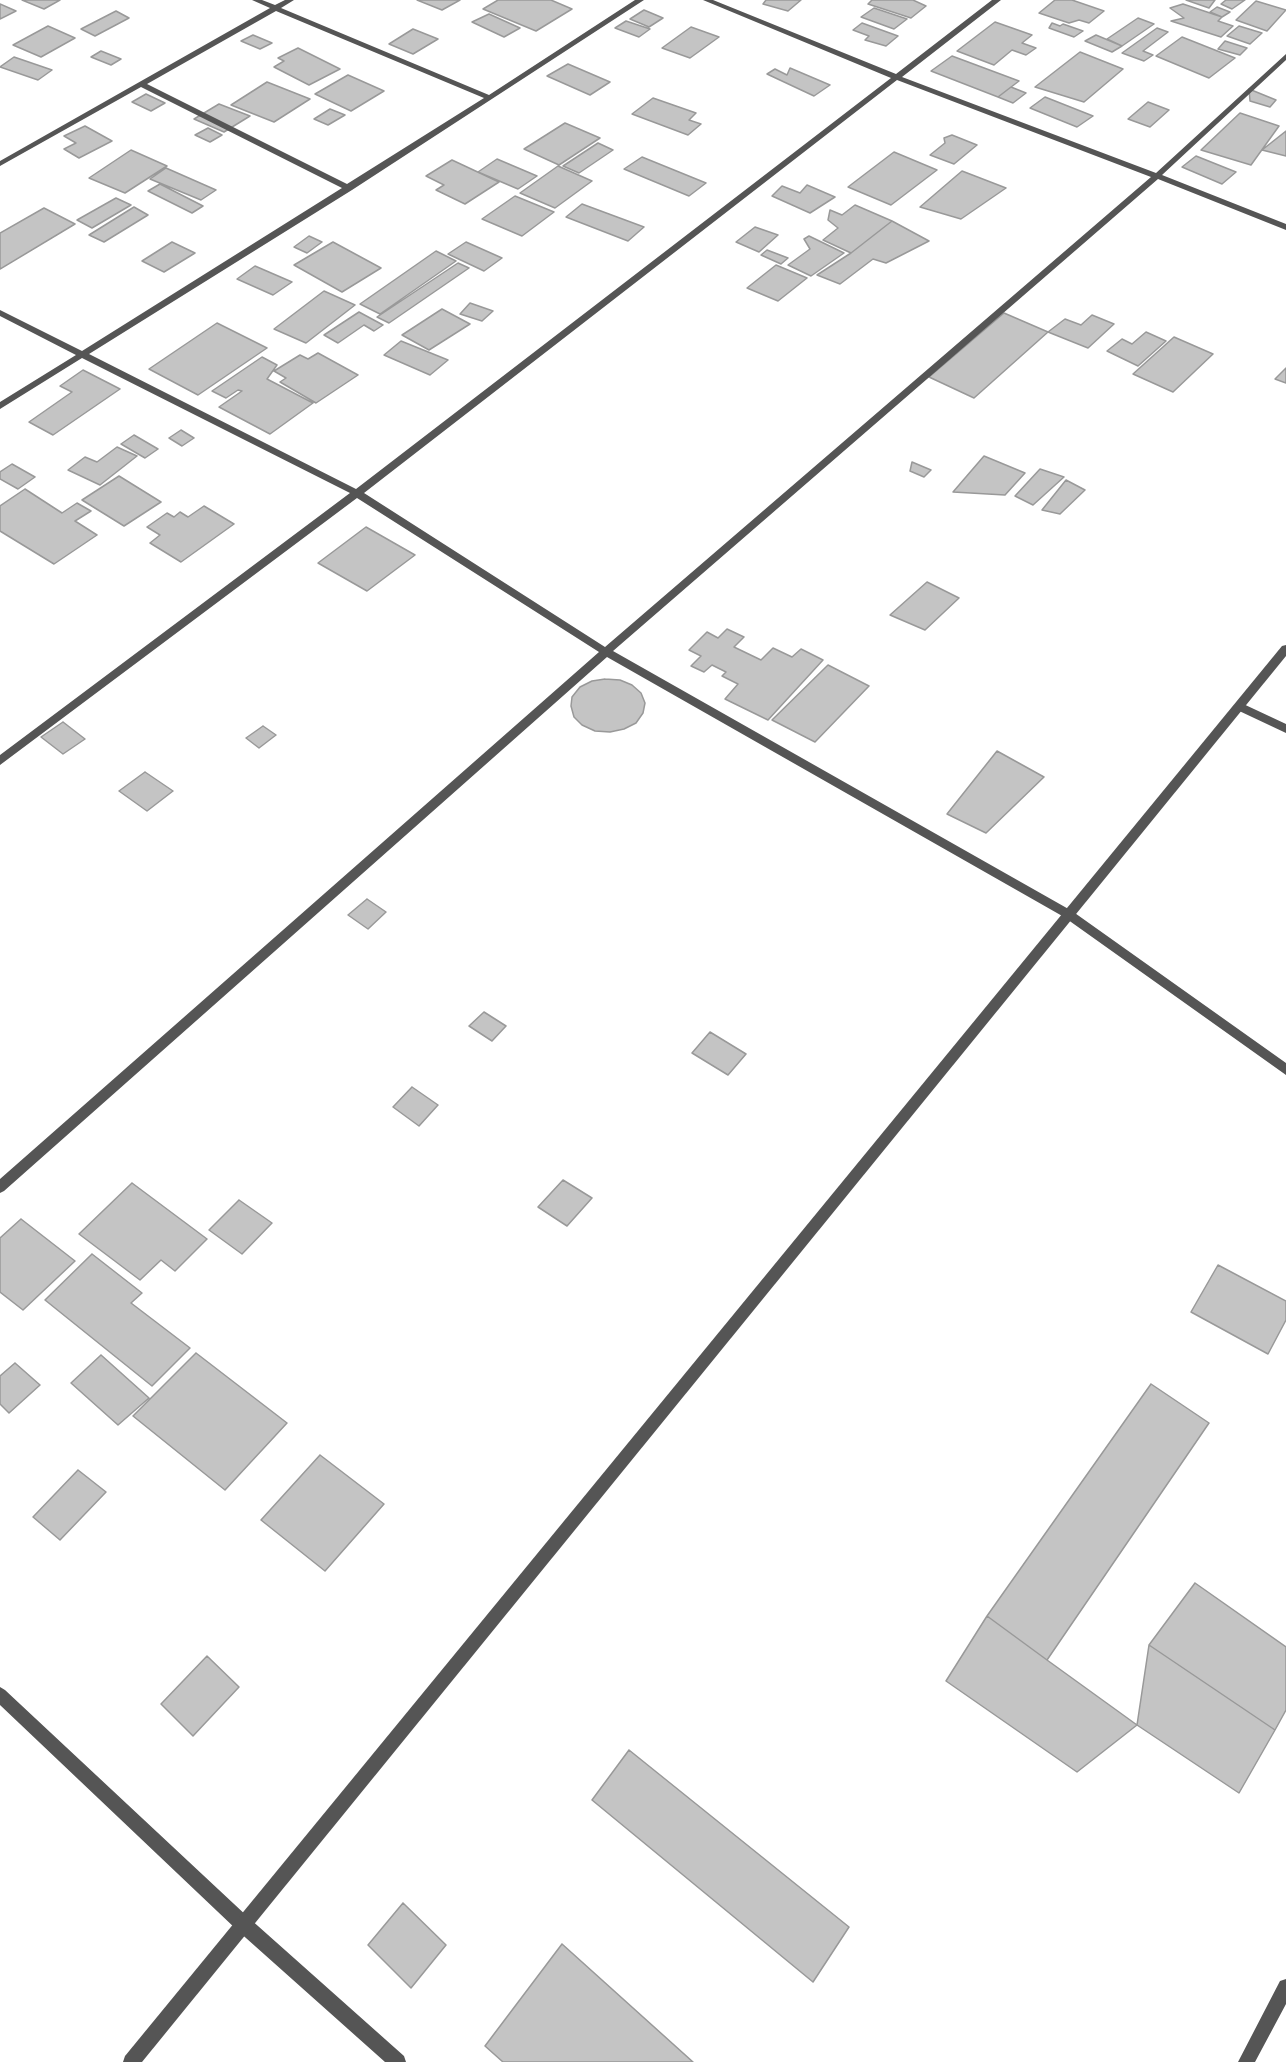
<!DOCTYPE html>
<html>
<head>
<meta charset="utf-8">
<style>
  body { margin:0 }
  canvas { display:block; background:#fff }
</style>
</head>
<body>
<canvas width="1286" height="2062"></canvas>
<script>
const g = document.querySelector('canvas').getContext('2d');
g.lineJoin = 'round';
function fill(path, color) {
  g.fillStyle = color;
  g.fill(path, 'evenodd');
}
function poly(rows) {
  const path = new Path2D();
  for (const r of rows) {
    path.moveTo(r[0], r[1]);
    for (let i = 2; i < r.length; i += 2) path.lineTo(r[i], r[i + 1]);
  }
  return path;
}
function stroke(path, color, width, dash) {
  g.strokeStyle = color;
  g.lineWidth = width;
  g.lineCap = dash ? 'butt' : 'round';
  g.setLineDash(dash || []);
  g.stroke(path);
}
const building = poly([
  [22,0,60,0,44,9,22,0],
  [417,0,460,0,442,10,417,0],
  [498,0,551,0,572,9,536,31,483,9,498,0],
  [766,0,801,0,788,11,763,4,766,0],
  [872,0,913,0,926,6,911,18,868,4,872,0],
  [1055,0,1072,0,1104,11,1089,23,1079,20,1069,23,1039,13,1055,0],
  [1186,0,1215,0,1209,8,1186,0],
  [1226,0,1245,0,1232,9,1221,4,1226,0],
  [1256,1,1286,10,1267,31,1236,20,1256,1],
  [0,4,16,11,0,19,0,4],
  [1183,4,1222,17,1218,21,1233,26,1221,37,1171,21,1184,18,1170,8,1183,4],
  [1217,7,1230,12,1222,17,1210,12,1217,7],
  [874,8,907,19,894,29,861,17,874,8],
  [644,10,663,18,649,27,630,19,644,10],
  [116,11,129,18,95,36,81,29,116,11],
  [489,14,520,28,504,37,472,22,489,14],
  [1138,18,1154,24,1122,46,1107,39,1138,18],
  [626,21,650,29,639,37,615,28,626,21],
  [995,22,1032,35,1022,43,1036,48,1026,55,1012,50,994,65,957,51,995,22],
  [862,23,898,36,886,46,865,40,869,36,853,30,862,23],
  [1052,23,1060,26,1063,24,1083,31,1074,37,1049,28,1052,23],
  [48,26,75,38,41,57,13,45,48,26],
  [1239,26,1262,33,1250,44,1227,36,1239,26],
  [691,27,719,37,690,58,662,48,691,27],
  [1157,28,1168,32,1143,51,1153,55,1144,61,1122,53,1157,28],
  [413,29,438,39,413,54,389,44,413,29],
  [253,35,272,43,260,49,241,41,253,35],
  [1096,35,1122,46,1112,52,1085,41,1096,35],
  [1182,37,1235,58,1209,78,1156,56,1182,37],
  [1225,41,1247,48,1240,55,1218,49,1225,41],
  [298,48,340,69,309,85,274,67,284,61,278,58,298,48],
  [101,51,121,59,111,65,91,57,101,51],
  [1080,52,1123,69,1084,102,1035,87,1080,52],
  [952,56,1019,81,998,97,931,71,952,56],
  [14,57,52,70,38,80,0,67,14,57],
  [568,64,610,82,590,95,547,76,568,64],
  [790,68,830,85,814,96,767,74,775,69,787,75,790,68],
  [348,75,384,91,351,111,315,94,348,75],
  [267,82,310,99,274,122,231,105,267,82],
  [1011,87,1026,93,1013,103,998,97,1011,87],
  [1249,89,1276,100,1270,107,1250,101,1249,89],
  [146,94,165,103,151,111,132,102,146,94],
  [1045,97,1093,116,1077,127,1030,108,1045,97],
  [653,98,696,113,689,120,701,124,688,135,632,114,653,98],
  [1148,102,1169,110,1150,127,1128,119,1148,102],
  [219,104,250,116,224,132,194,119,219,104],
  [330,109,345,115,328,125,314,119,330,109],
  [1240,113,1279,126,1251,165,1201,150,1240,113],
  [565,123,600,138,559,165,524,149,565,123],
  [85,126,112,141,79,158,64,149,76,143,64,136,85,126],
  [208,128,222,135,210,142,195,135,208,128],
  [1286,131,1286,156,1262,150,1286,131],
  [952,135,977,145,954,164,930,155,945,143,944,138,952,135],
  [598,143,613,150,579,173,563,166,598,143],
  [131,150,167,166,125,193,89,178,131,150],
  [894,152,937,170,891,205,848,187,894,152],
  [1196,156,1236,172,1222,184,1182,167,1196,156],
  [642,157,706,183,689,196,624,169,642,157],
  [497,159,537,176,518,189,478,172,497,159],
  [452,160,499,182,465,204,436,190,444,185,426,176,452,160],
  [558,166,592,181,555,208,520,193,558,166],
  [166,168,216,190,201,200,150,179,166,168],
  [962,171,1006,188,961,219,920,207,962,171],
  [160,184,203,206,192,213,148,191,160,184],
  [807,185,835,197,810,213,772,196,782,186,800,193,807,185],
  [515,196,554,212,522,236,482,219,515,196],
  [116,198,131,205,92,228,77,220,116,198],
  [582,204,644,227,628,241,566,217,582,204],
  [855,205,892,221,851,253,823,240,838,228,828,220,830,210,842,215,855,205],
  [134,207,148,215,104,242,89,235,134,207],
  [44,208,75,224,0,269,0,233,44,208],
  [892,221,929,241,886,263,873,259,840,284,817,275,851,253,892,221],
  [755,227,778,235,759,252,736,242,755,227],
  [309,236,322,242,307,253,294,247,309,236],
  [809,236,844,253,811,276,788,265,810,249,804,239,809,236],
  [172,242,195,253,164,272,142,261,172,242],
  [333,242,381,268,342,292,294,265,333,242],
  [466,242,502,258,484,271,448,254,466,242],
  [767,250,788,258,781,264,761,255,767,250],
  [436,251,456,261,380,314,360,304,436,251],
  [458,263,469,268,389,323,377,317,458,263],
  [776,265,807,278,778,301,747,288,776,265],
  [255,266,292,282,273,295,237,279,255,266],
  [324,291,355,305,306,343,274,329,324,291],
  [470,303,493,311,482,321,460,314,470,303],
  [442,309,470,324,429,350,402,335,442,309],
  [359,312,383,325,374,331,364,325,338,343,324,335,359,312],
  [1004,313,1048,332,974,398,929,377,1004,313],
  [1092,315,1114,324,1088,348,1048,332,1065,319,1081,325,1092,315],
  [217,323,267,348,198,395,149,369,217,323],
  [1146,332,1166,341,1138,366,1107,351,1122,339,1132,344,1146,332],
  [1174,337,1213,354,1173,392,1133,374,1174,337],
  [401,341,448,360,430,375,384,355,401,341],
  [318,353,358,375,316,403,280,382,286,378,274,371,300,355,308,359,318,353],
  [262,357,277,365,267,379,313,403,270,434,219,407,242,391,238,390,226,398,212,391,262,357],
  [1286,368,1286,383,1275,379,1286,368],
  [83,370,120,389,53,435,29,422,72,392,60,386,83,370],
  [181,430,194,438,182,446,169,438,181,430],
  [134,435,158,449,145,458,121,444,134,435],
  [117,447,137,456,100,485,68,470,85,457,97,462,117,447],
  [984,456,1025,473,1005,495,953,492,984,456],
  [912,462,931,470,924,477,910,471,912,462],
  [12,464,35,477,18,489,0,479,0,472,12,464],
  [1040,469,1064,477,1033,505,1015,496,1040,469],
  [119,476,161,502,124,526,82,500,119,476],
  [1066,480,1085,490,1060,514,1042,510,1066,480],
  [25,489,62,513,77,503,91,511,75,521,97,535,54,564,0,531,0,506,25,489],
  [204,506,234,524,181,562,150,543,160,535,147,527,167,513,174,517,180,512,188,517,204,506],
  [366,527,415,555,367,591,318,563,366,527],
  [927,582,959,598,925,630,890,615,927,582],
  [727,629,744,637,734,647,761,660,773,648,792,657,801,649,823,660,768,720,725,699,738,684,722,676,726,672,712,665,704,672,691,666,701,656,689,650,707,632,718,638,727,629],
  [828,665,869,686,815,742,772,720,828,665],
  [605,679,620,680,632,685,641,693,645,703,643,713,636,723,624,729,610,732,595,731,582,725,574,717,571,706,572,697,580,687,592,681,605,679],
  [63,722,85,739,63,754,41,737,63,722],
  [263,726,276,735,259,748,246,738,263,726],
  [997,751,1044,777,986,833,947,814,997,751],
  [145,772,173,791,147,811,119,791,145,772],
  [367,899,386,912,368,929,348,915,367,899],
  [484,1012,506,1026,492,1041,469,1026,484,1012],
  [710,1032,746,1054,728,1075,692,1053,710,1032],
  [412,1087,438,1105,419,1126,393,1107,412,1087],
  [563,1180,592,1198,567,1226,538,1207,563,1180],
  [132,1183,207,1239,175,1271,161,1260,140,1280,79,1234,132,1183],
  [239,1200,272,1223,242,1254,209,1230,239,1200],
  [21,1219,75,1261,23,1310,0,1292,0,1238,21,1219],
  [92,1254,142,1293,131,1303,190,1348,152,1386,45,1300,92,1254],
  [1218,1265,1286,1301,1286,1320,1268,1354,1191,1312,1218,1265],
  [196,1353,287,1423,225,1490,133,1416,196,1353],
  [101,1355,149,1398,118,1425,71,1383,101,1355],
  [15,1363,40,1385,9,1413,0,1404,0,1376,15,1363],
  [1151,1384,1209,1423,1047,1660,987,1616,1151,1384],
  [320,1455,384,1504,325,1571,261,1520,320,1455],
  [78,1470,106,1492,60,1540,33,1517,78,1470],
  [1195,1583,1286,1647,1286,1710,1275,1730,1149,1645,1195,1583],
  [987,1616,1047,1660,1137,1725,1077,1772,946,1681,987,1616],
  [1149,1645,1275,1730,1239,1793,1137,1725,1149,1645],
  [207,1656,239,1687,193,1736,161,1704,207,1656],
  [629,1750,849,1927,813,1982,592,1800,629,1750],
  [403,1903,446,1945,411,1988,368,1945,403,1903],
  [562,1944,693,2062,503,2062,485,2046,562,1944]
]);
fill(building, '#c4c4c4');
stroke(building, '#999', 1.5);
fill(poly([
  [252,0,262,0,275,5,285,0,294,0,281,8,489,95,635,0,644,0,352,190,89,354,356,489,891,78,703,0,713,0,896,74,992,0,1001,0,902,77,1156,173,1286,54,1286,60,1162,175,1286,224,1286,230,1158,179,613,651,1072,911,1286,1063,1286,1075,1064,917,607,657,4,1191,0,1193,0,1179,599,652,357,498,0,765,0,755,350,493,82,358,0,409,0,402,76,355,0,316,0,310,82,351,342,188,141,87,0,166,0,161,270,8,252,0],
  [276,11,484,98,347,184,147,84,276,11],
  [897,80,1151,177,605,647,364,493,897,80],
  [1239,702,1286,724,1286,733,1235,709,1234,706,1239,702],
  [0,1687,5,1690,249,1918,404,2056,406,2062,385,2062,237,1930,0,1705,0,1687],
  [1286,1979,1286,2004,1255,2062,1238,2062,1280,1981,1286,1979]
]), '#555');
fill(poly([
  [1286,645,1286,656,142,2062,123,2062,125,2056,1282,646,1286,645]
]), '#555');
</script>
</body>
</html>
